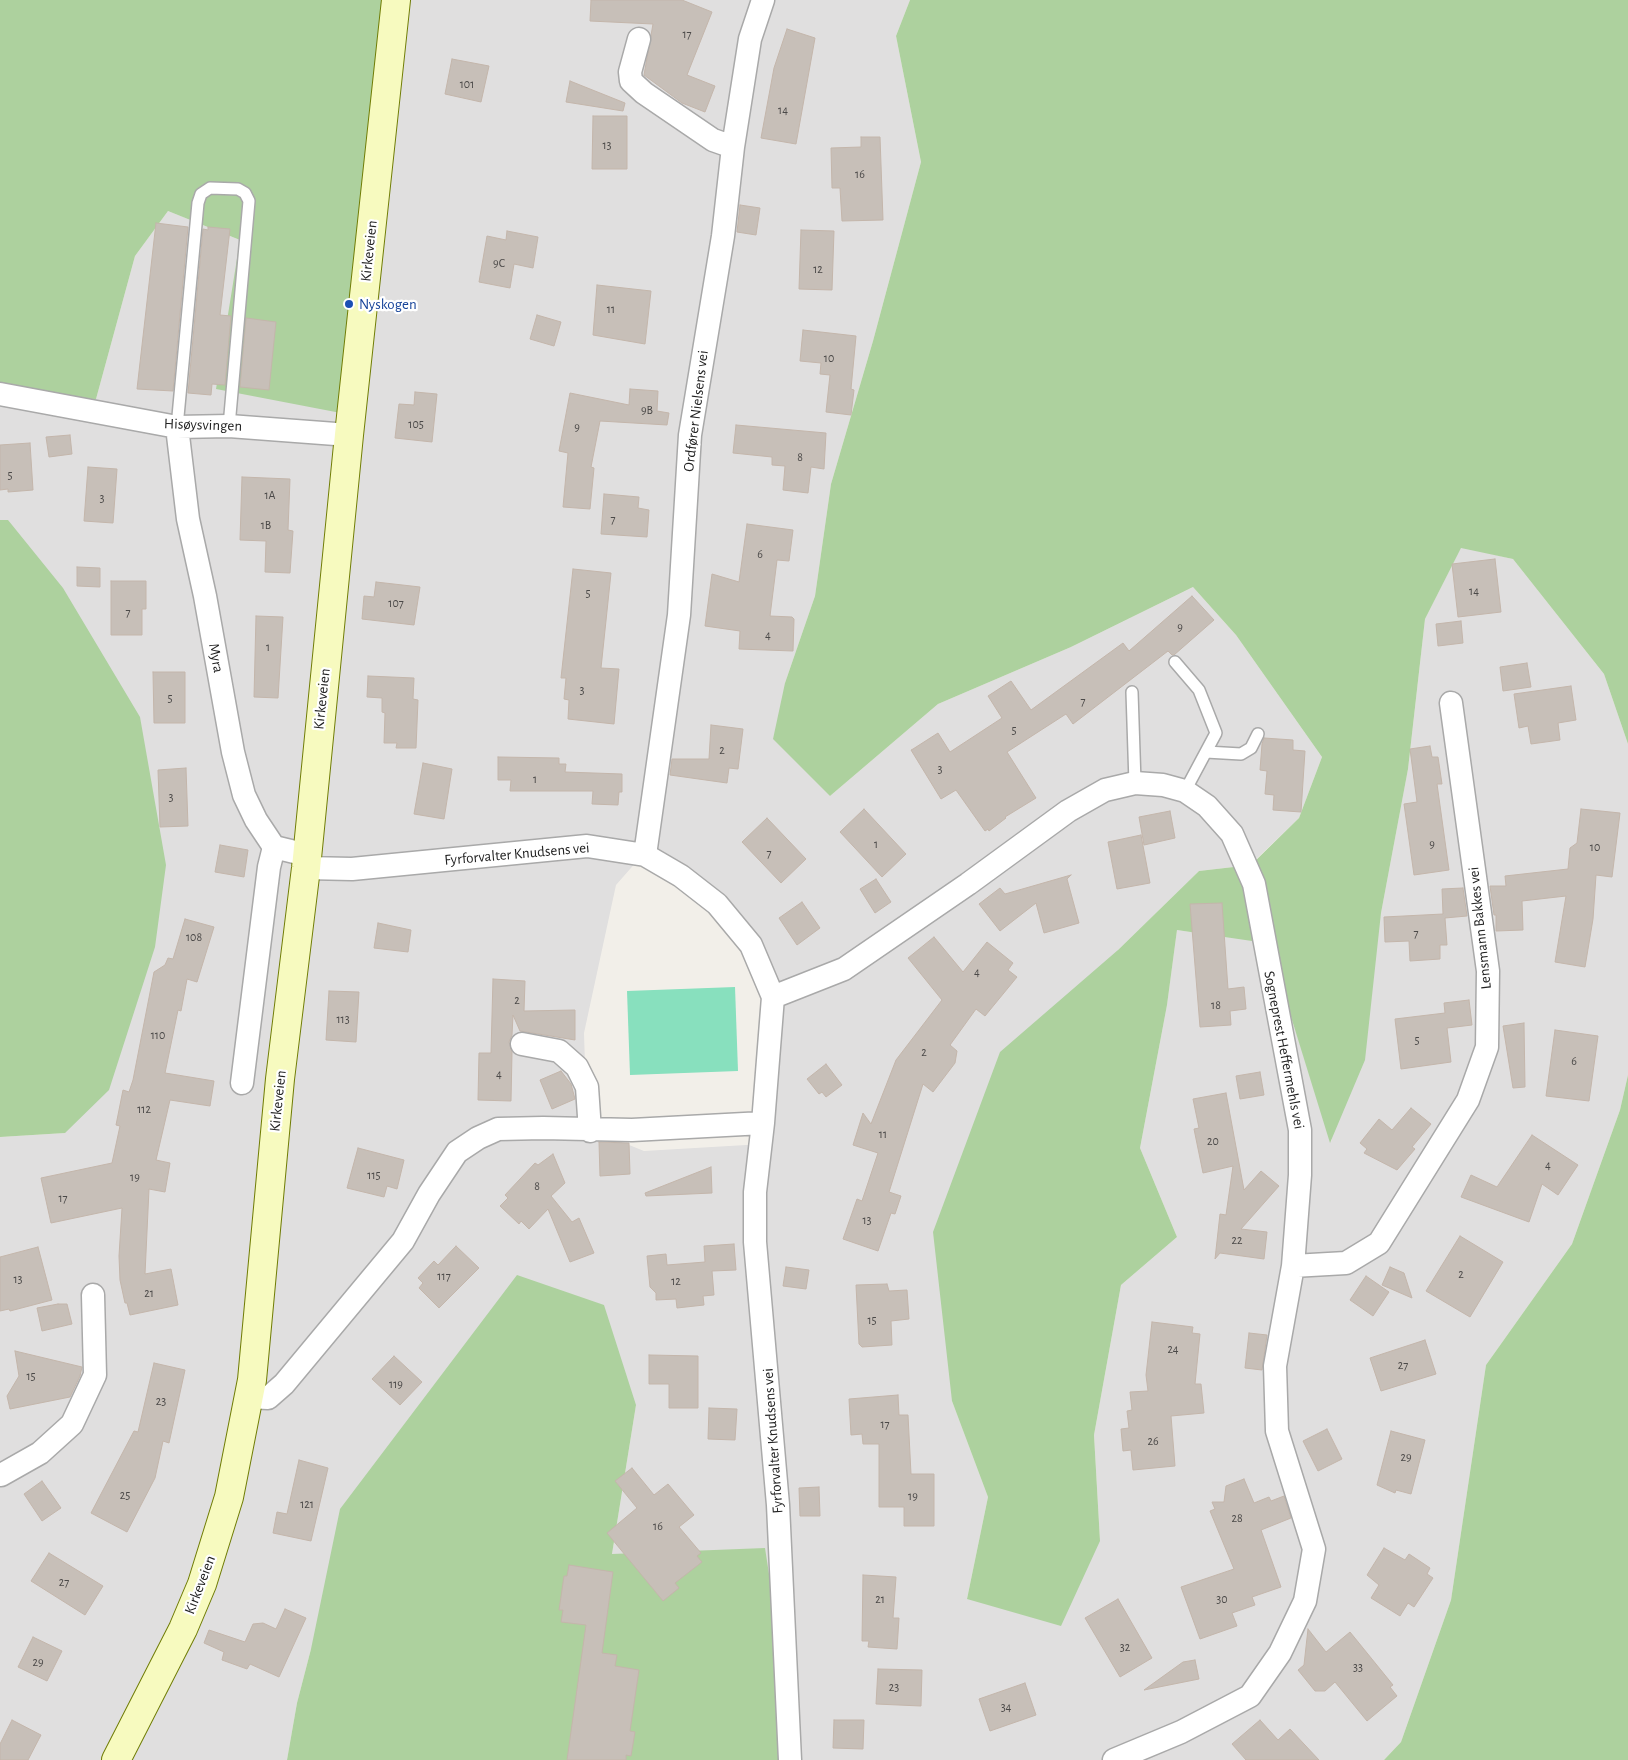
<!DOCTYPE html>
<html>
<head>
<meta charset="utf-8">
<style>
  body { margin:0 }
  canvas { display:block; background:#f2efe9 }
</style>
</head>
<body>
<canvas width="1628" height="1760"></canvas>
<script>
const g = document.querySelector('canvas').getContext('2d');
g.lineJoin = 'round';
function fill(path, color) {
  g.fillStyle = color;
  g.fill(path, 'evenodd');
}
function poly(rows) {
  const path = new Path2D();
  for (const r of rows) {
    path.moveTo(r[0], r[1]);
    for (let i = 2; i < r.length; i += 2) path.lineTo(r[i], r[i + 1]);
  }
  return path;
}
function stroke(path, color, width, dash) {
  g.strokeStyle = color;
  g.lineWidth = width;
  g.lineCap = dash ? 'butt' : 'round';
  g.setLineDash(dash || []);
  g.stroke(path);
}
function drawText(font, color, halo, rows, align = 'center') {
  g.font = font + ' "Alegreya Sans",sans-serif';
  g.lineWidth = 4.5;
  g.setLineDash([]);
  g.textBaseline = 'middle';
  g.strokeStyle = halo;
  g.fillStyle = color;
  for (const [text, x, y, turn = 0] of rows) {
    g.save();
    g.translate(x, y);
    g.rotate((+turn || 0) * Math.PI / 180);
    g.textAlign = isNaN(turn) ? turn : align;
    if (halo) g.strokeText(text, 0, 0);
    g.fillText(text, 0, 0);
    g.restore();
  }
}
fill(poly([
  [395,0,910,0,896,36,921,162,873,341,831,484,815,596,785,683,830,796,938,704,1071,647,1193,587,1236,635,1322,757,1299,818,1250,865,1199,871,1118,950,952,1401,988,1497,967,1599,1100,1541,1094,1435,1121,1285,1177,1237,1140,1148,1167,1005,1177,930,1252,940,1288,1007,1331,1142,1381,913,1408,769,1425,619,1461,547,1513,559,1604,674,1628,744,1628,1075,1620,1110,1572,1244,1486,1365,1451,1600,1401,1742,1384,1760,790,1760,612,1554,636,1405,311,1649,297,1703,287,1760,0,1760,0,1137,65,1133,8,520,0,520,0,397,96,399,135,256,168,211,240,240],
  [652,844,734,916,781,1041,773,1127,763,1144,644,1151,587,1128,584,1033,616,885]
]), '#e0dfdf');
fill(poly([
  [0,0,395,0,346,414,216,389,240,240,168,211,135,256,96,399,0,397],
  [910,0,1628,0,1628,744,1604,674,1513,559,1461,548,1425,619,1408,769,1381,913,1365,1060,1330,1143,1288,1007,1252,941,1177,930,1167,1005,1140,1148,1177,1237,1121,1285,1094,1435,1100,1541,1061,1626,967,1599,988,1497,952,1401,933,1232,1000,1052,1118,950,1199,871,1251,865,1299,818,1322,757,1236,635,1193,587,1071,647,938,704,830,796,773,739,785,683,815,596,831,484,873,341,921,162,896,36],
  [0,520,8,520,63,588,140,717,166,865,155,947,109,1090,65,1133,0,1137],
  [1628,1075,1628,1760,1384,1760,1401,1742,1451,1600,1486,1365,1572,1244,1620,1110],
  [517,1275,604,1305,636,1405,612,1554,765,1548,783,1665,790,1760,287,1760,297,1703,311,1649,340,1509]
]), '#add19e');
fill(poly([
  [735,987,738,1071,630,1075,627,991]
]), '#88e0be');
const building = poly([
  [591,0,682,0,712,12,687,75,715,86,705,112,682,103,644,75,653,24,590,21,591,0],
  [787,29,815,38,796,144,761,138,774,68,787,29],
  [452,59,489,66,481,102,445,94,452,59],
  [570,81,625,103,623,111,566,102,570,81],
  [593,116,627,116,627,169,592,169,593,116],
  [861,137,880,137,883,220,842,221,840,188,832,188,831,148,861,147,861,137],
  [740,205,760,208,756,235,737,232,740,205],
  [156,223,188,227,173,391,137,389,156,223],
  [208,227,230,229,220,315,231,316,225,385,212,384,211,395,188,393,203,229,208,230,208,227],
  [801,230,834,231,832,290,799,289,801,230],
  [507,231,538,237,533,268,514,264,510,288,479,282,487,236,506,240,507,231],
  [597,285,651,291,645,344,593,335,597,285],
  [537,315,561,322,554,346,530,339,537,315],
  [246,318,276,322,269,390,240,387,246,318],
  [803,330,856,336,851,389,854,390,851,415,826,412,830,375,820,374,821,363,800,361,803,330],
  [630,389,658,391,657,411,669,413,667,425,600,421,591,467,594,468,590,509,563,507,568,453,559,451,570,393,629,405,630,389],
  [415,392,437,394,432,442,395,438,399,404,414,405,415,392],
  [736,425,826,433,824,469,811,467,808,493,783,490,785,466,772,465,772,457,733,453,736,425],
  [70,435,72,454,49,457,46,437,70,435],
  [30,443,33,490,8,492,8,489,0,490,0,445,30,443],
  [88,467,117,469,113,523,84,521,88,467],
  [242,477,290,479,288,530,293,531,290,573,265,572,266,541,240,540,242,477],
  [604,494,639,497,638,508,649,510,647,537,601,534,604,494],
  [747,524,793,530,789,561,777,560,770,616,792,617,794,619,793,651,739,649,740,631,705,626,712,574,739,582,747,524],
  [1495,559,1501,612,1458,617,1452,564,1495,559],
  [77,567,100,568,100,587,77,586,77,567],
  [573,569,611,573,601,668,619,669,614,724,568,719,569,700,564,699,566,678,561,678,573,569],
  [111,581,146,581,146,609,142,609,142,635,111,635,111,581],
  [376,582,420,587,414,625,362,619,364,596,374,597,376,582],
  [1192,596,1214,620,1174,655,1172,655,1168,651,1073,724,1066,714,1007,752,1036,798,1005,817,1006,818,989,831,988,829,985,831,956,790,941,799,911,750,913,749,938,733,950,752,1002,718,988,696,1011,681,1031,710,1123,643,1129,651,1192,596],
  [256,616,283,617,278,698,254,697,256,616],
  [1461,621,1463,643,1438,646,1436,624,1461,621],
  [1527,663,1531,687,1503,691,1500,667,1527,663],
  [153,672,185,672,185,723,154,723,153,672],
  [368,676,414,678,413,699,418,700,416,748,396,748,397,743,384,743,385,713,382,712,382,698,367,697,368,676],
  [1571,686,1576,720,1558,723,1560,740,1531,744,1528,726,1519,728,1514,694,1571,686],
  [711,725,743,729,738,769,729,768,727,783,670,775,672,759,709,759,711,725],
  [1264,738,1293,740,1293,750,1305,751,1301,812,1273,810,1274,795,1265,794,1267,771,1260,770,1262,744,1264,738],
  [1430,746,1432,757,1438,757,1442,784,1437,784,1449,870,1414,875,1404,804,1417,802,1410,749,1430,746],
  [498,757,559,758,559,764,566,764,565,772,622,774,622,792,619,792,618,805,592,804,593,791,510,791,511,780,498,780,498,757],
  [423,763,452,769,444,819,414,814,423,763],
  [186,768,188,826,160,827,158,770,186,768],
  [864,809,906,854,882,877,840,832,864,809],
  [1581,809,1620,813,1612,877,1596,875,1593,919,1585,967,1555,962,1566,896,1522,901,1523,930,1496,931,1496,915,1494,915,1490,886,1506,886,1505,876,1568,869,1570,848,1577,843,1581,809],
  [1170,811,1175,838,1144,845,1139,817,1170,811],
  [767,818,806,859,781,883,742,842,767,818],
  [1141,835,1150,883,1117,889,1108,842,1141,835],
  [220,845,248,850,244,877,215,872,220,845],
  [1071,875,1067,879,1079,923,1044,933,1036,903,1000,931,979,904,1000,888,1005,894,1071,875],
  [876,879,891,902,875,913,860,889,876,879],
  [1463,888,1467,916,1445,918,1447,945,1440,945,1440,959,1410,961,1409,941,1385,942,1384,917,1443,914,1442,889,1463,888],
  [802,902,820,928,797,945,779,918,802,902],
  [1222,903,1228,989,1244,987,1246,1009,1230,1011,1231,1025,1200,1027,1190,904,1222,903],
  [185,919,214,927,197,982,187,979,181,1011,178,1010,165,1073,214,1081,210,1106,170,1100,156,1160,170,1163,165,1192,149,1189,145,1274,171,1269,178,1305,130,1315,127,1303,125,1303,120,1280,119,1256,122,1208,51,1223,41,1178,112,1163,120,1126,116,1125,123,1090,129,1092,133,1080,154,972,165,965,168,958,173,959,185,919],
  [378,923,411,930,408,952,374,948,378,923],
  [934,937,963,972,987,942,1013,963,1008,970,1017,977,985,1016,976,1009,950,1045,957,1051,955,1063,933,1092,923,1084,889,1192,901,1196,895,1214,891,1213,878,1251,843,1239,857,1199,862,1201,878,1153,853,1145,863,1113,871,1124,896,1060,942,1000,908,958,934,937],
  [493,979,525,981,524,1011,575,1010,575,1040,520,1031,513,1015,512,1035,509,1042,512,1052,511,1101,478,1100,479,1053,491,1053,493,979],
  [329,991,359,992,356,1042,326,1040,329,991],
  [1469,1000,1472,1025,1447,1028,1451,1062,1401,1069,1395,1019,1445,1013,1444,1003,1469,1000],
  [1524,1023,1525,1087,1513,1088,1503,1026,1524,1023],
  [1555,1030,1598,1036,1589,1101,1546,1096,1555,1030],
  [826,1064,842,1085,826,1097,822,1092,819,1094,807,1079,826,1064],
  [561,1071,571,1084,575,1099,552,1109,540,1080,561,1071],
  [1260,1072,1264,1095,1240,1099,1236,1076,1260,1072],
  [1226,1093,1244,1190,1261,1171,1279,1186,1241,1229,1267,1232,1264,1259,1220,1253,1215,1259,1220,1214,1226,1215,1233,1166,1203,1173,1194,1129,1199,1128,1193,1099,1226,1093],
  [1411,1108,1431,1124,1412,1147,1415,1149,1397,1170,1364,1153,1367,1149,1360,1143,1379,1119,1392,1130,1411,1108],
  [1532,1135,1578,1165,1558,1195,1542,1184,1529,1222,1461,1197,1471,1175,1497,1187,1532,1135],
  [599,1142,629,1143,630,1174,600,1176,599,1142],
  [358,1148,404,1160,397,1189,387,1186,384,1197,347,1188,358,1148],
  [553,1154,565,1183,551,1196,572,1222,579,1218,594,1253,570,1262,548,1209,529,1229,521,1221,519,1224,500,1206,508,1198,505,1195,535,1163,538,1165,553,1154],
  [711,1167,712,1193,646,1196,645,1193,711,1167],
  [1460,1236,1503,1262,1470,1317,1426,1291,1460,1236],
  [734,1244,736,1270,712,1271,714,1295,703,1296,704,1305,677,1308,676,1299,656,1300,656,1293,650,1287,647,1256,666,1254,667,1265,705,1262,704,1246,734,1244],
  [456,1246,479,1268,439,1308,419,1288,423,1283,418,1278,434,1261,438,1265,456,1246],
  [38,1247,52,1300,10,1311,9,1309,0,1311,0,1257,38,1247],
  [786,1267,809,1270,806,1289,783,1286,786,1267],
  [1390,1267,1404,1273,1412,1298,1382,1285,1390,1267],
  [1366,1276,1389,1292,1373,1316,1350,1300,1366,1276],
  [887,1284,889,1291,907,1290,909,1319,891,1321,892,1345,862,1347,859,1344,856,1285,887,1284],
  [58,1304,67,1304,72,1324,42,1331,37,1308,58,1304],
  [1152,1322,1193,1327,1192,1333,1200,1334,1195,1384,1201,1384,1204,1413,1171,1416,1175,1466,1133,1470,1131,1450,1123,1451,1121,1429,1129,1428,1127,1411,1132,1410,1130,1392,1148,1391,1146,1375,1152,1322],
  [1249,1333,1267,1335,1262,1370,1245,1368,1249,1333],
  [1425,1340,1436,1374,1381,1391,1370,1358,1425,1340],
  [15,1351,82,1367,80,1376,70,1397,10,1409,7,1396,19,1376,15,1351],
  [649,1355,698,1356,698,1408,669,1408,669,1384,649,1384,649,1355],
  [394,1356,422,1382,400,1405,372,1379,394,1356],
  [154,1363,185,1370,169,1443,163,1441,155,1478,127,1532,91,1513,134,1431,138,1432,154,1363],
  [898,1395,899,1415,908,1415,911,1474,934,1474,934,1526,904,1526,904,1507,879,1507,879,1444,863,1444,862,1434,851,1435,849,1399,898,1395],
  [709,1408,737,1409,735,1440,708,1439,709,1408],
  [1327,1429,1342,1459,1318,1471,1303,1441,1327,1429],
  [1391,1431,1425,1440,1411,1494,1396,1490,1395,1493,1377,1485,1391,1431],
  [299,1460,328,1468,311,1541,273,1533,277,1512,287,1514,299,1460],
  [632,1468,654,1495,668,1484,694,1515,679,1527,701,1553,697,1556,702,1562,675,1583,679,1588,663,1601,607,1533,637,1508,615,1481,632,1468],
  [1244,1479,1254,1503,1269,1497,1271,1501,1284,1496,1291,1518,1261,1530,1281,1587,1252,1597,1255,1605,1232,1613,1237,1626,1200,1639,1181,1587,1234,1569,1210,1511,1215,1509,1212,1502,1224,1502,1226,1486,1244,1479],
  [42,1481,61,1508,42,1521,24,1494,42,1481],
  [819,1487,820,1516,800,1516,799,1488,819,1487],
  [1384,1548,1405,1560,1409,1554,1430,1568,1427,1574,1433,1578,1414,1607,1408,1603,1400,1616,1371,1598,1379,1585,1367,1575,1384,1548],
  [49,1553,103,1586,85,1615,31,1581,49,1553],
  [569,1565,613,1572,602,1653,617,1655,615,1666,639,1670,630,1731,635,1732,631,1756,626,1755,626,1760,567,1760,586,1625,561,1622,563,1610,559,1610,564,1576,567,1576,569,1565],
  [863,1575,896,1577,893,1618,899,1618,897,1649,868,1647,869,1641,862,1641,863,1575],
  [1118,1599,1152,1658,1120,1677,1085,1618,1118,1599],
  [285,1609,306,1618,279,1677,250,1664,247,1669,222,1660,224,1652,204,1643,209,1630,245,1642,253,1624,263,1623,276,1629,285,1609],
  [1308,1629,1326,1652,1350,1632,1393,1685,1390,1687,1397,1696,1367,1721,1335,1682,1325,1691,1315,1691,1298,1670,1304,1665,1308,1629],
  [33,1637,62,1651,47,1681,18,1667,33,1637],
  [1195,1660,1199,1679,1144,1690,1183,1662,1195,1660],
  [878,1669,922,1670,921,1706,876,1704,878,1669],
  [1025,1683,1036,1715,990,1731,979,1699,1025,1683],
  [12,1720,41,1735,28,1760,0,1760,0,1744,12,1720],
  [834,1720,864,1720,863,1749,833,1748,834,1720],
  [1260,1720,1278,1740,1290,1729,1319,1760,1246,1760,1232,1744,1260,1720]
]);
fill(building, '#c7bfb8');
stroke(building, '#c4b6ab', 1);
const lane = poly([
  [177,427,198,203,201,194,210,188,238,189,245,193,249,201,229,426],
  [1175,662,1199,690,1216,733,1185,791],
  [1132,692,1135,783],
  [1206,752,1241,754,1251,748,1258,734]
]);
const street = poly([
  [639,39,630,72,631,81,644,93,713,140,733,147],
  [0,394,177,427,229,426,349,435],
  [177,427,188,519,205,596,233,752,244,795,256,820,274,847,307,855],
  [645,855,679,615,690,435,723,236,733,147,750,39,763,0],
  [306,868,352,869,587,846,645,855,681,876,717,904,751,945,773,997,763,1123,755,1192,755,1242,778,1505,790,1760],
  [773,997,844,969,968,884,1068,811,1105,790,1135,783,1163,785,1185,791,1207,806,1232,834,1254,884,1300,1130,1300,1175,1293,1266,1275,1366,1277,1431,1314,1549,1305,1601,1280,1653,1250,1696,1181,1732,1114,1760],
  [522,1044,559,1051,577,1067,587,1087,590,1131],
  [242,1083,269,867,274,847],
  [1293,1266,1346,1263,1379,1243,1468,1100,1487,1047,1488,971,1451,703],
  [249,1397,268,1398,284,1384,403,1241,429,1194,457,1152,478,1138,498,1129,543,1128,632,1130,763,1123],
  [1,1475,40,1453,72,1424,95,1375,93,1295]
]);
const secondary = poly([
  [116,1760,183,1629,202,1584,229,1497,252,1380,280,1079,306,868,349,435,396,0]
]);
stroke(lane, '#a9a9a9', 14);
stroke(street, '#a9a9a9', 25);
stroke(secondary, '#707d05', 30);
stroke(lane, '#fff', 11);
stroke(street, '#fff', 22);
stroke(secondary, '#f7fabf', 28);
for (const [x, y, r, color] of [
  [349,304,5,"#1a4fb4"]
]) {
  const dot = new Path2D();
  dot.arc(x, y, r, 0, 2 * Math.PI);
  g.fillStyle = color;
  g.fill(dot);
  stroke(dot, '#fff', 2);
}
drawText('12px', '#4b4948', null, [
  ["17",687,34],
  ["101",467,84],
  ["14",783,110],
  ["13",607,145],
  ["16",860,174],
  ["9C",499,263],
  ["12",818,269],
  ["11",611,309],
  ["10",829,358],
  ["9B",647,410],
  ["105",416,424],
  ["9",577,427],
  ["8",800,457],
  ["5",10,475],
  ["1A",270,495],
  ["3",102,498],
  ["7",613,519],
  ["1B",266,525],
  ["6",760,554],
  ["14",1474,591],
  ["5",588,593],
  ["107",396,603],
  ["7",128,612],
  ["9",1180,627],
  ["4",768,635],
  ["1",268,647],
  ["3",582,690],
  ["5",170,698],
  ["7",1083,701],
  ["5",1014,730],
  ["2",722,750],
  ["3",940,769],
  ["1",535,779],
  ["3",171,797],
  ["1",876,844],
  ["9",1432,844],
  ["10",1595,847],
  ["7",769,853],
  ["7",1416,933],
  ["108",194,937],
  ["4",977,972],
  ["2",517,1000],
  ["18",1216,1005],
  ["113",343,1019],
  ["110",158,1035],
  ["5",1417,1040],
  ["2",924,1052],
  ["6",1574,1061],
  ["4",499,1074],
  ["112",144,1109],
  ["11",883,1134],
  ["20",1213,1141],
  ["4",1548,1165],
  ["115",374,1175],
  ["19",135,1177],
  ["8",537,1186],
  ["17",63,1198],
  ["13",867,1220],
  ["22",1237,1240],
  ["2",1461,1274],
  ["117",444,1276],
  ["13",18,1279],
  ["12",676,1281],
  ["21",149,1293],
  ["15",872,1320],
  ["24",1173,1349],
  ["27",1403,1365],
  ["15",31,1376],
  ["119",396,1384],
  ["23",161,1401],
  ["17",885,1424],
  ["26",1153,1441],
  ["29",1406,1457],
  ["25",125,1495],
  ["19",913,1496],
  ["121",307,1504],
  ["28",1237,1518],
  ["16",658,1526],
  ["27",64,1582],
  ["21",880,1599],
  ["30",1222,1599],
  ["32",1125,1647],
  ["29",38,1662],
  ["33",1358,1667],
  ["23",894,1687],
  ["34",1006,1707]
]);
drawText('15px', '#222', '#fff', [
  ["Kirkeveien",369,251,-84],
  ["Ordfører Nielsens vei",696,411,-83],
  ["Hisøysvingen",203,425,2],
  ["Myra",216,658,80],
  ["Kirkeveien",322,699,-84],
  ["Fyrforvalter Knudsens vei",517,854,-5],
  ["Lensmann Bakkes vei",1480,928,-96],
  ["Sogneprest Heffermehls vei",1284,1050,79],
  ["Kirkeveien",278,1101,-84],
  ["Fyrforvalter Knudsens vei",773,1441,-94],
  ["Kirkeveien",200,1585,-69]
]);
drawText('15px', '#164399', '#fff', [
  ["Nyskogen",359,304]
], 'left');
</script>
</body>
</html>
